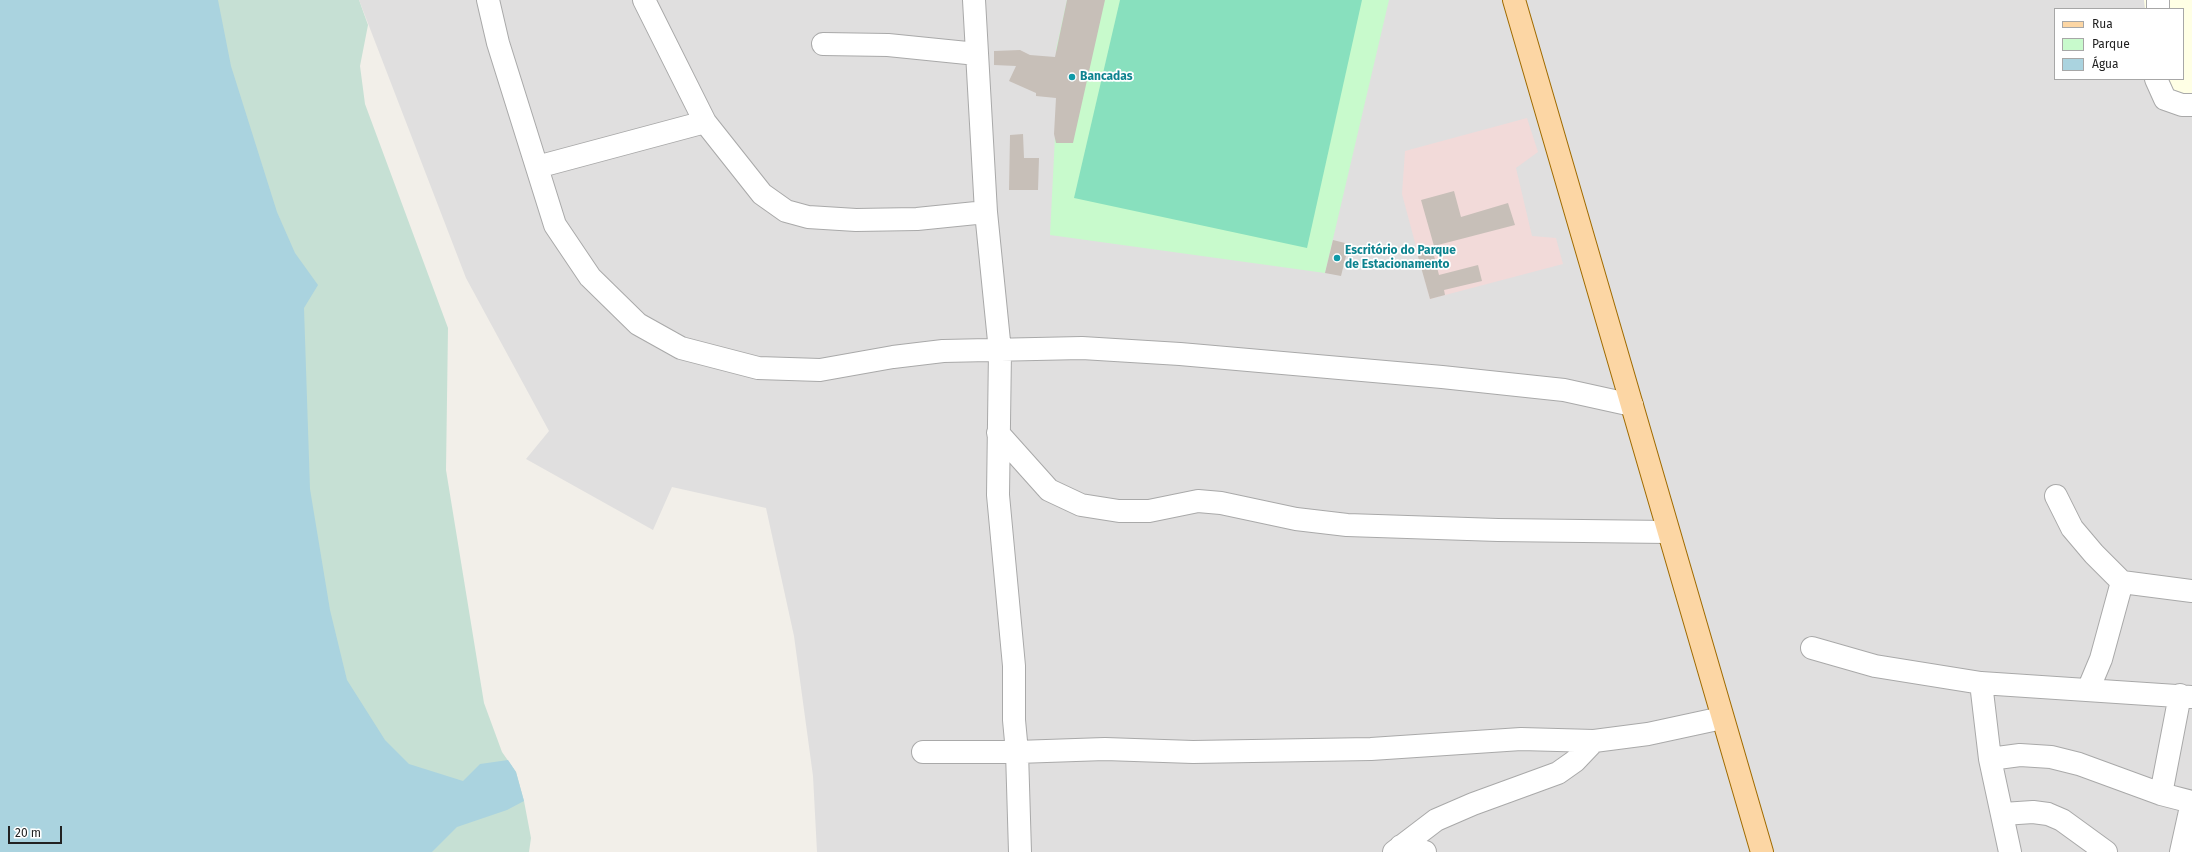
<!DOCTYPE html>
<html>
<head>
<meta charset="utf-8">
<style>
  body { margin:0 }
  #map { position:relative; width:2192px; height:852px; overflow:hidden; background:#f2efe9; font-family:"Fira Sans",sans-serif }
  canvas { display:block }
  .legend { position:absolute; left:2054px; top:8px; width:130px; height:72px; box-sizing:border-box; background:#fff; border:1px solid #a7a7a7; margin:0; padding:5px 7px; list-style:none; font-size:12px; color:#222 }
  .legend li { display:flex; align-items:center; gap:8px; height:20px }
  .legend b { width:20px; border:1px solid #a7a7a7 }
  .scale { position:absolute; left:8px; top:826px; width:54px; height:18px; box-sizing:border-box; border:2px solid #222; border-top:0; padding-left:5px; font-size:12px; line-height:14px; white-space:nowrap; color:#222; -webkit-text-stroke:3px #fff; paint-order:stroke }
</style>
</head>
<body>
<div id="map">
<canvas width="2192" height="852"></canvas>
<ul class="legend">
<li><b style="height:5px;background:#fcd6a4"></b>Rua</li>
<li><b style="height:11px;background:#c8facc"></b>Parque</li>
<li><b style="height:11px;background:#aad3df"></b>Água</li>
</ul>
<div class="scale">20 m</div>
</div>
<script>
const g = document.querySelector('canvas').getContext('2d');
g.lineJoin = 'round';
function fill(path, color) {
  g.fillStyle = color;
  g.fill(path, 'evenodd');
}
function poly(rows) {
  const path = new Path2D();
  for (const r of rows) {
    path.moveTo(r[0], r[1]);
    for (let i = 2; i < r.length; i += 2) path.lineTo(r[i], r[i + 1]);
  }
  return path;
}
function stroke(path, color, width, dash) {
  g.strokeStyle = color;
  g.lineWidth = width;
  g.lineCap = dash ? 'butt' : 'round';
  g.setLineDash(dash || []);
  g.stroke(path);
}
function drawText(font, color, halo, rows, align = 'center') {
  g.font = font + ' "Fira Sans",sans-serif';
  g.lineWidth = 3.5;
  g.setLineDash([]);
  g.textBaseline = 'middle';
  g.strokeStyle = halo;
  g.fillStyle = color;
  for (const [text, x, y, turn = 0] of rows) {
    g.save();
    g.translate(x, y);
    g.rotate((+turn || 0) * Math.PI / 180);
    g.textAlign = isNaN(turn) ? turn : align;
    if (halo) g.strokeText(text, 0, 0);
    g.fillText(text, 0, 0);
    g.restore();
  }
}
fill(poly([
  [359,0,2192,0,2192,852,817,852,813,776,794,636,766,508,672,487,653,530,526,459,549,431,466,278],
  [2055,9,2183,9,2183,79,2055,79]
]), '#e0dfdf');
fill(poly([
  [1527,118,1538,152,1516,168,1532,236,1556,238,1563,264,1430,299,1402,194,1405,151]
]), '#f2dad9');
fill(poly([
  [2144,0,2192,0,2192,102,2152,79,2183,79,2183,9,2145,9]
]), '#ffffe5');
fill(poly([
  [0,0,359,0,368,25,360,66,365,104,448,328,446,470,484,703,502,752,516,772,524,801,531,838,529,852,0,852]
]), '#c6e0d4');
fill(poly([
  [1067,0,1389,0,1325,273,1050,235,1059,57,1056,50]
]), '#c8facc');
fill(poly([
  [1120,0,1362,0,1307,248,1074,198]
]), '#88e0be');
fill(poly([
  [0,0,218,0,231,66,277,212,295,253,318,285,304,308,310,489,330,610,347,680,385,740,409,764,463,781,480,764,508,760,516,772,524,801,507,810,457,827,432,852,0,852]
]), '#aad3df');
fill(poly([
  [1067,0,1105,0,1073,143,1056,143,1054,134,1056,98,1036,96,1036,93,1009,81,1016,66,994,65,994,51,1020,50,1030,55,1055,57],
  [1023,134,1024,158,1039,158,1038,190,1009,190,1010,135],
  [1454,191,1461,217,1508,203,1515,225,1434,246,1421,200],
  [1333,240,1349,244,1341,276,1325,273],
  [1432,248,1439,275,1478,265,1482,281,1444,290,1445,295,1430,299,1417,253]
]), '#c7bfb8');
const minor = poly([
  [488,0,498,43,555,225,590,277,638,324,681,348,758,368,820,370,893,357,943,351,1082,348,1180,354,1442,377,1564,390,1632,405],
  [644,0,705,122,762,194,786,211,808,217,856,220,917,219,986,212],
  [974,0,986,212,1000,351,998,495,1014,666,1014,720,1017,752,1020,852],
  [2158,9,2158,0],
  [823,44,888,45,977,54],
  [2156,79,2165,99,2182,105,2192,105],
  [537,167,705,122],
  [998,433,1049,490,1081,505,1119,511,1149,511,1198,501,1221,503,1296,519,1347,525,1498,530,1668,532],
  [2056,496,2072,528,2094,554,2122,582,2101,659,2088,690],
  [2122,582,2192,591],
  [1812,648,1875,666,1981,683,2192,697],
  [1981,683,1990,759,2010,852],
  [923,752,1017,752,1105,749,1193,752,1371,749,1521,739,1594,741,1648,734,1722,718],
  [1990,759,2020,755,2051,757,2079,764,2161,794,2192,802],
  [2161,794,2180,695],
  [2003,814,2033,812,2048,814,2062,820,2106,852],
  [1401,846,1425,852],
  [1394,852,1436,820,1473,804,1558,773,1575,761,1594,741],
  [2181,852,2192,802]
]);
const major = poly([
  [1514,0,1762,852]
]);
stroke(minor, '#a9a9a9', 24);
stroke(major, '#a06b00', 24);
stroke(minor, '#fff', 22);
stroke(major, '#fcd6a4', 22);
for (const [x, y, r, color] of [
  [1072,77,4,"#0f9aa8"],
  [1337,258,4,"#0f9aa8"]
]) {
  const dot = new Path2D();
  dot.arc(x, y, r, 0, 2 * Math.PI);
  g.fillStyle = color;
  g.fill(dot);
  stroke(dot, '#fff', 1.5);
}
drawText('bold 12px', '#0d838f', '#fff', [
  ["Bancadas",1080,77],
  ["Escritório do Parque",1345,251],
  ["de Estacionamento",1345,265]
], 'left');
</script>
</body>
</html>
